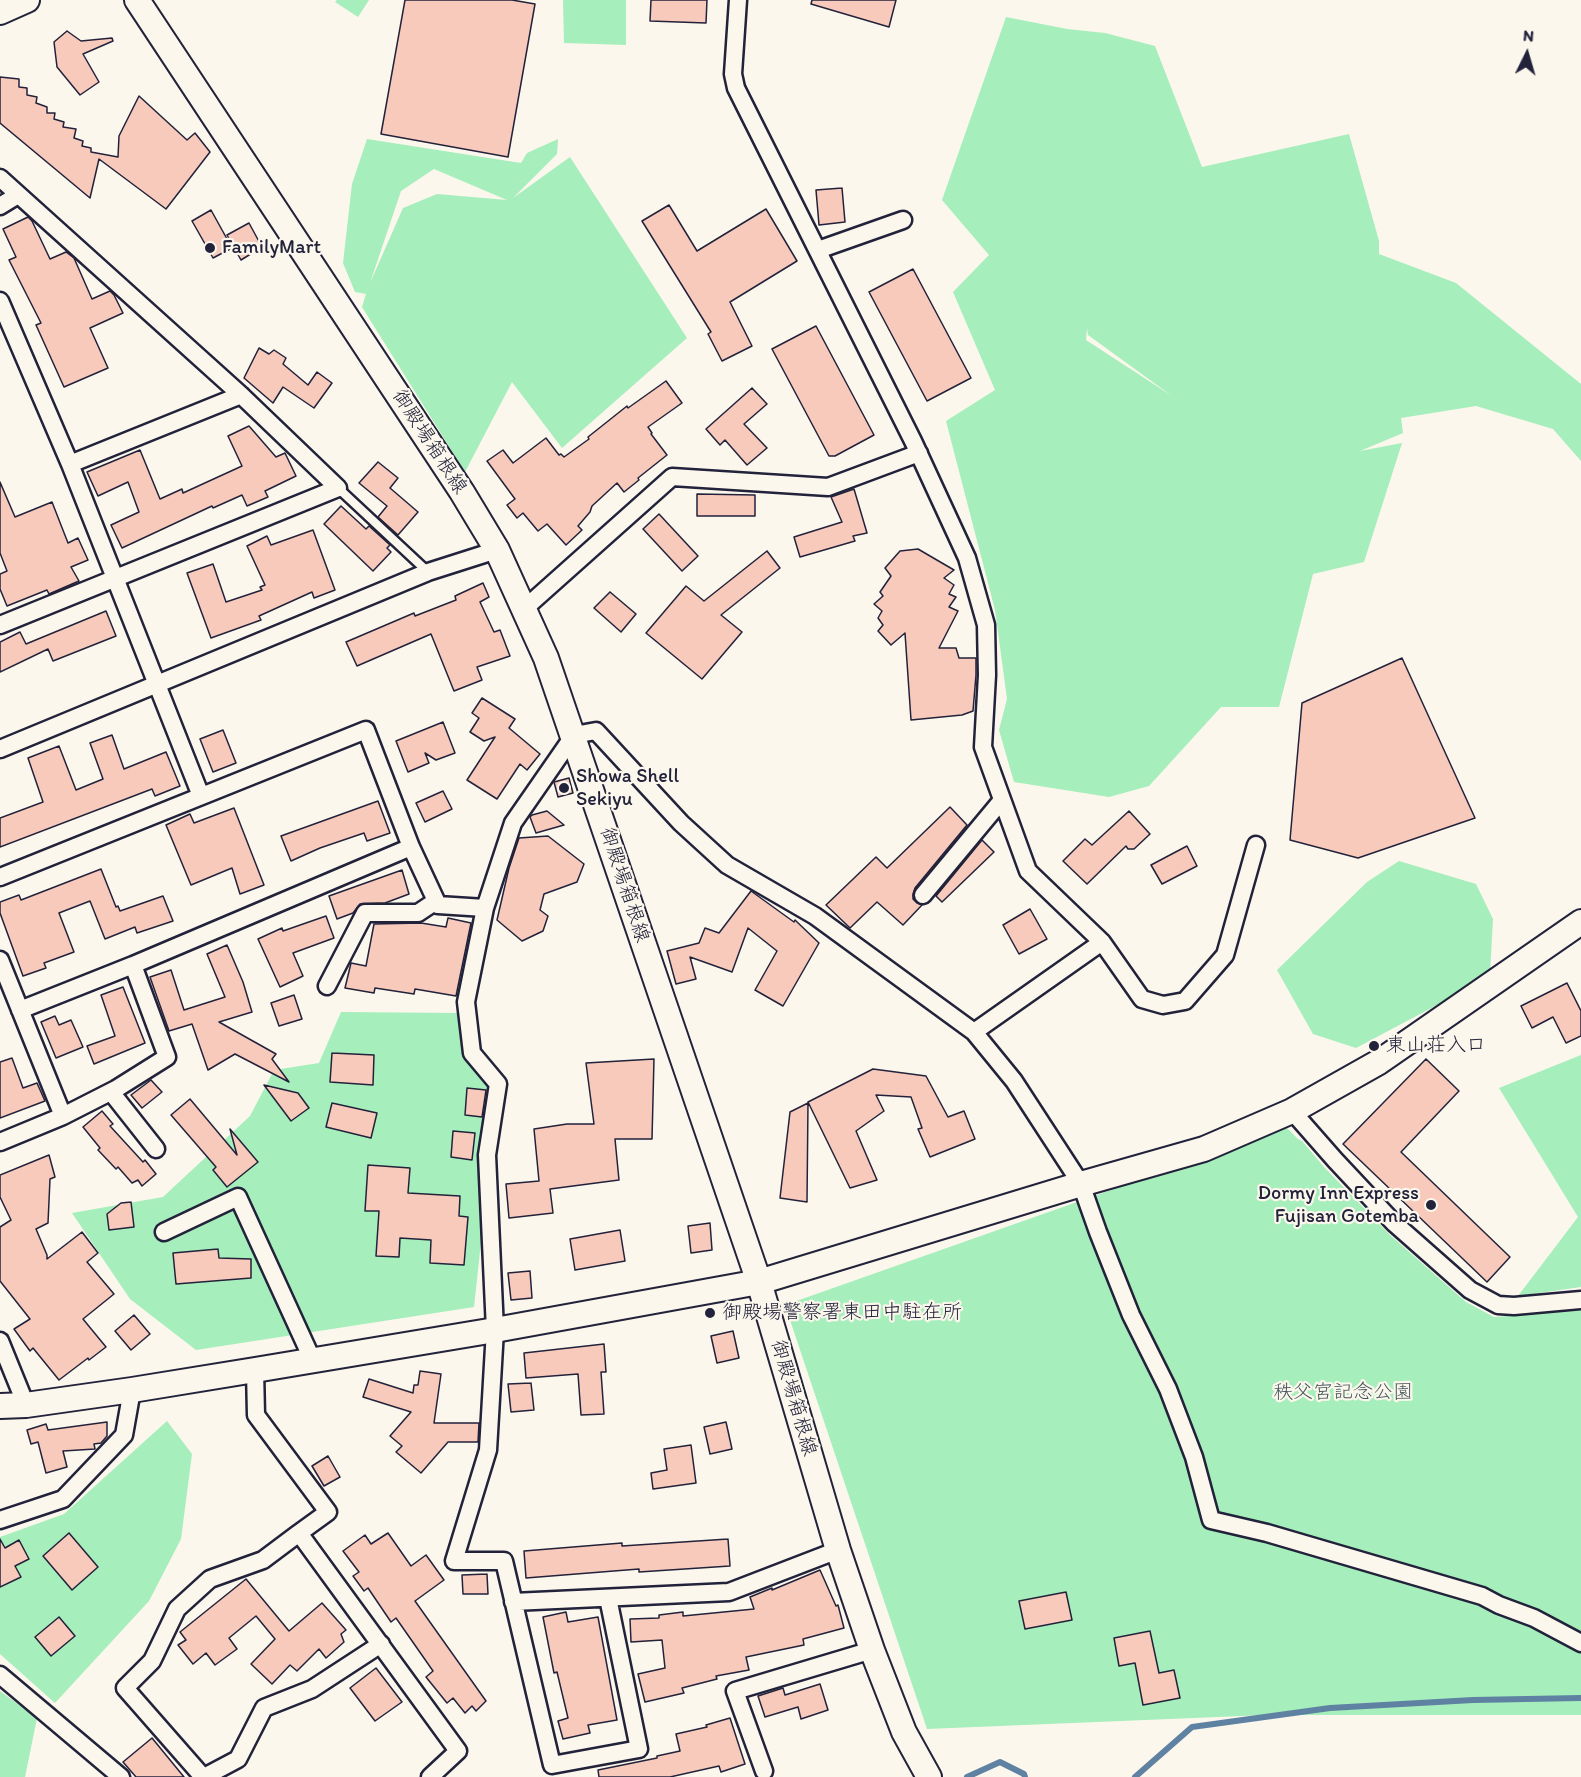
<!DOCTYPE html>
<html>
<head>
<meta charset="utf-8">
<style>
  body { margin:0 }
  #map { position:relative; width:1581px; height:1777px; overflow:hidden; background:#fbf7ec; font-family:Itim,sans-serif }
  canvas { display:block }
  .north { position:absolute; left:1497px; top:24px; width:60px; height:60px; -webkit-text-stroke:4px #fbf7ec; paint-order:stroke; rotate:5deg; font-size:16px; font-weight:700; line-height:24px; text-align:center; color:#22223b }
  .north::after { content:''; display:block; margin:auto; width:21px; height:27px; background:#22223b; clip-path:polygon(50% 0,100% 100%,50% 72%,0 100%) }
</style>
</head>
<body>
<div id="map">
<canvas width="1581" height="1777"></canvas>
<div class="north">N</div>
</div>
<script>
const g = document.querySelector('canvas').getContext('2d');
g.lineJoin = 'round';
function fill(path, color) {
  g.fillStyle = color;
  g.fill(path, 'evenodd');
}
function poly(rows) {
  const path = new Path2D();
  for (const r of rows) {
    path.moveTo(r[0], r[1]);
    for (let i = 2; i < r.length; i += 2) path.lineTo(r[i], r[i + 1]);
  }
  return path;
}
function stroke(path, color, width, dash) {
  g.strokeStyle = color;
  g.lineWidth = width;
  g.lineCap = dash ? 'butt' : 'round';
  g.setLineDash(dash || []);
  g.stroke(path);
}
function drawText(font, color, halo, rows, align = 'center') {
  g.font = font + ' Itim,"Klee One",sans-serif';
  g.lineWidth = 4.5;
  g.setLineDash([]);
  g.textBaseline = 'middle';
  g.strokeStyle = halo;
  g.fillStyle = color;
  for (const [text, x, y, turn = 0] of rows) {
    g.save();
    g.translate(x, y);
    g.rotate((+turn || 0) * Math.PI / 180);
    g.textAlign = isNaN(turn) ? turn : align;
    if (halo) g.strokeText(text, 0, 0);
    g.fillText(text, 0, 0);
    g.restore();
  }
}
fill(poly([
  [337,0,369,0,358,17,335,2],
  [563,0,626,0,626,45,564,43],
  [1006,17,1067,29,1105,33,1155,46,1202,167,1349,134,1379,241,1379,254,1456,283,1581,384,1581,461,1553,429,1476,406,1401,418,1403,433,1360,451,1402,443,1364,562,1313,574,1279,707,1221,707,1149,786,1109,797,1014,782,999,730,1007,699,995,610,946,421,995,390,953,292,989,255,942,200],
  [1087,328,1088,335,1172,396,1086,340],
  [367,139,521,163,527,153,558,139,557,154,513,198,570,157,687,338,562,448,512,382,465,472,362,307,366,294,355,292,343,263,352,184],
  [434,169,507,200,437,194,403,208,370,283,401,191],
  [1399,861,1476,884,1493,919,1490,973,1439,1004,1356,1048,1313,1034,1277,970,1367,882],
  [341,1012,459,1013,498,1084,474,1307,196,1350,130,1299,72,1213,163,1197,250,1116,274,1070,319,1063],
  [1581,1055,1581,1287,1518,1296,1578,1217,1499,1088],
  [1287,1128,1298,1139,1302,1141,1324,1167,1390,1235,1466,1302,1494,1317,1581,1310,1581,1715,1266,1715,927,1729,785,1305],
  [167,1421,192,1454,181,1539,149,1601,55,1703,0,1654,0,1537,64,1514],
  [0,1691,37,1718,25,1777,0,1777]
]), '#a6eebb');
stroke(poly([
  [967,1777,1000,1762,1024,1774,1025,1777],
  [1135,1777,1192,1727,1330,1708,1473,1700,1581,1698]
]), '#5f82a2', 6);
const building = poly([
  [405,0,512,0,535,4,508,157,381,134,405,0],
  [651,0,707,0,706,23,650,21,651,0],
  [812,0,896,0,889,27,811,4,812,0],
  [67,31,81,41,112,38,113,41,83,54,99,82,80,95,57,67,54,42,67,31],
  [0,77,19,79,19,87,27,88,27,95,37,97,36,103,47,107,47,113,55,113,54,119,64,122,63,127,76,129,74,138,83,141,82,146,91,148,91,152,118,157,119,136,139,96,187,140,195,133,210,152,166,209,99,159,90,198,0,123,0,77],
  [842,188,845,222,819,225,816,190,842,188],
  [669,205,697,251,766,209,797,261,730,302,752,346,722,361,708,334,711,332,642,221,669,205],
  [211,210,232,248,213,258,192,221,211,210],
  [28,217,32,221,50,259,66,252,74,258,92,299,110,291,114,295,123,313,90,328,108,368,64,387,36,325,41,323,9,260,16,257,3,229,28,217],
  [249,223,262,247,241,260,227,235,249,223],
  [913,269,971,378,927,401,869,292,913,269],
  [816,326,874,435,835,456,829,456,772,349,816,326],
  [259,348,269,354,274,350,286,358,283,364,308,385,317,372,332,383,314,408,283,387,273,403,244,378,259,348],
  [666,381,682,403,648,427,652,433,651,434,667,455,638,478,639,480,624,492,617,483,592,506,590,512,578,526,582,530,566,545,547,524,538,531,523,513,517,518,507,505,515,499,487,461,503,450,513,463,546,438,559,455,561,454,564,457,589,439,588,437,627,406,628,408,666,381],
  [752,388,767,404,744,424,767,448,747,465,725,440,720,445,706,429,752,388],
  [249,426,276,457,285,453,296,476,265,491,268,497,247,506,242,495,213,508,212,506,122,548,111,525,139,512,128,482,98,496,87,472,140,450,160,499,182,489,183,493,242,466,228,436,249,426],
  [378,462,398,478,390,488,418,512,398,535,378,517,387,506,359,483,378,462],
  [0,482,15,517,52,502,68,543,78,538,88,560,71,567,79,581,49,594,47,590,7,606,0,589,0,574,7,571,0,553,0,482],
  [854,489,867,533,853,536,855,541,800,557,794,537,842,522,831,497,854,489],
  [697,494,755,495,755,516,697,516,697,494],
  [341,506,366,529,369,526,390,545,387,548,391,552,373,571,324,524,341,506],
  [659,514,698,556,682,571,643,529,659,514],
  [313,530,335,590,314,598,312,592,259,616,261,620,211,638,187,573,213,564,226,602,262,590,260,587,265,585,247,546,267,536,271,545,313,530],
  [918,549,954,570,944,578,954,585,949,594,956,597,949,607,958,611,939,648,956,648,959,658,976,658,976,675,973,711,962,715,911,720,905,633,891,645,878,631,883,625,878,618,882,611,874,604,883,596,880,592,891,576,885,568,900,551,918,549],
  [767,551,780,568,721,615,742,632,702,679,646,633,686,586,704,601,767,551],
  [483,583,489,597,480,602,494,632,500,630,510,656,477,667,482,680,454,691,431,634,357,666,346,642,414,613,415,616,456,600,455,596,483,583],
  [610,592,636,614,621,632,594,608,610,592],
  [106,611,116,636,53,661,48,649,0,672,0,642,20,632,26,644,106,611],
  [1402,658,1475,818,1358,858,1290,840,1302,703,1402,658],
  [482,698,515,719,509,728,540,754,527,770,520,764,497,799,467,780,495,737,484,741,470,732,479,718,472,713,482,698],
  [443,722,455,753,436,760,425,753,429,763,408,772,396,741,443,722],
  [223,730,236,763,213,772,200,739,223,730],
  [112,735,124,769,166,752,180,786,155,796,152,789,0,847,0,818,43,802,28,758,59,746,76,790,103,779,90,743,112,735],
  [569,778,573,793,558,797,554,782,569,778],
  [443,791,452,809,425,822,416,803,443,791],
  [378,801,390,833,367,841,364,833,320,848,291,861,281,836,378,801],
  [950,807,967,825,915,888,913,894,913,899,917,903,922,905,903,925,877,902,850,928,826,905,876,857,887,868,950,807],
  [234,808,264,885,240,894,232,868,191,885,166,825,190,814,194,823,234,808],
  [547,811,564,825,536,833,530,817,532,815,547,811],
  [1129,811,1150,834,1134,849,1128,849,1126,846,1087,884,1063,861,1085,839,1092,845,1129,811],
  [548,836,584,864,577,882,544,894,540,910,548,916,543,931,522,941,497,920,509,868,519,838,548,836],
  [982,840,994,852,942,902,936,896,982,840],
  [1187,846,1197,866,1162,884,1151,865,1187,846],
  [101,869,116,907,118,906,120,911,163,896,173,921,137,933,135,927,105,939,90,901,59,913,74,952,44,963,46,968,23,976,0,913,0,902,19,895,21,900,101,869],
  [402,870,409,894,385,903,360,904,353,913,337,919,329,896,402,870],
  [751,891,794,922,795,920,819,943,783,1006,755,990,777,951,748,928,732,972,690,957,696,979,676,984,667,951,699,943,705,928,719,933,751,891],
  [1030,909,1047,939,1019,954,1003,925,1030,909],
  [326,916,334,938,293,953,303,976,280,987,258,939,282,928,283,931,326,916],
  [448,918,471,923,456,996,415,989,414,994,375,988,374,993,345,988,351,963,366,966,374,924,421,923,446,927,448,918],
  [227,945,243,982,252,1012,219,1022,276,1054,272,1059,289,1082,235,1054,208,1070,192,1024,169,1031,150,977,171,970,184,1010,225,997,207,954,227,945],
  [1567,983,1581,1011,1581,1036,1566,1043,1553,1017,1532,1028,1521,1006,1567,983],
  [123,987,145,1043,94,1064,87,1046,115,1036,101,995,123,987],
  [294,995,302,1019,279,1026,271,1003,294,995],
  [55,1016,59,1025,71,1020,83,1047,56,1058,41,1022,55,1016],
  [332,1053,374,1055,373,1085,330,1082,332,1053],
  [12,1058,23,1088,37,1083,45,1101,0,1118,0,1062,12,1058],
  [654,1059,652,1139,615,1139,619,1180,550,1189,553,1213,509,1218,506,1184,539,1181,534,1129,567,1124,594,1124,586,1063,654,1059],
  [1426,1059,1459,1091,1401,1152,1510,1257,1487,1282,1343,1144,1426,1059],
  [873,1069,926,1076,948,1117,964,1111,975,1139,930,1157,918,1129,922,1128,911,1097,876,1095,884,1111,856,1131,877,1180,850,1188,808,1102,873,1069],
  [151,1080,162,1092,142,1108,131,1095,151,1080],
  [264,1085,298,1093,309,1108,291,1121,264,1085],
  [467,1088,486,1090,482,1117,465,1115,467,1088],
  [190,1099,237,1155,230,1129,258,1162,227,1187,213,1170,216,1167,171,1115,190,1099],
  [332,1103,377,1113,371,1138,326,1127,332,1103],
  [808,1103,807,1202,780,1198,790,1112,808,1103],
  [102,1111,113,1124,110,1126,143,1162,145,1160,156,1174,142,1186,138,1180,132,1183,118,1167,116,1169,98,1150,100,1148,83,1127,102,1111],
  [453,1131,475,1133,472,1160,451,1157,453,1131],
  [49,1155,55,1177,50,1179,48,1223,36,1229,47,1255,47,1259,82,1232,98,1253,87,1262,114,1294,83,1319,106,1347,89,1360,88,1358,59,1380,33,1348,30,1351,14,1329,30,1319,0,1281,0,1227,11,1220,0,1197,0,1175,49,1155],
  [368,1165,410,1168,408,1193,460,1196,459,1216,468,1217,464,1265,430,1263,431,1240,400,1238,399,1257,376,1256,379,1211,365,1211,368,1165],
  [131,1202,134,1227,109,1230,107,1214,121,1203,131,1202],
  [710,1223,712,1250,691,1253,688,1226,710,1223],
  [620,1230,625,1261,575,1270,570,1239,620,1230],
  [218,1249,219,1258,251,1259,251,1278,176,1284,173,1253,218,1249],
  [530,1271,532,1298,511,1300,508,1273,530,1271],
  [134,1315,150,1334,131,1350,115,1331,134,1315],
  [733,1331,739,1358,717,1363,711,1336,733,1331],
  [604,1344,606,1372,601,1372,604,1414,581,1415,578,1374,526,1378,524,1353,604,1344],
  [420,1371,441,1374,434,1423,479,1423,478,1442,448,1442,421,1473,396,1452,402,1446,390,1436,411,1412,363,1397,369,1379,413,1393,414,1385,418,1385,420,1371],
  [531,1383,534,1410,511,1412,508,1384,531,1383],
  [107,1422,107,1436,101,1443,94,1444,95,1449,63,1451,67,1467,46,1473,38,1442,31,1444,27,1430,46,1424,48,1430,107,1422],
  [726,1422,732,1449,710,1454,704,1427,726,1422],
  [691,1445,696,1483,653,1489,651,1473,667,1470,664,1449,691,1445],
  [328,1456,340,1477,324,1486,312,1466,328,1456],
  [69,1533,98,1567,72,1590,43,1556,69,1533],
  [388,1533,411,1566,426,1555,444,1580,415,1601,486,1701,476,1711,472,1706,465,1713,453,1698,447,1703,426,1677,433,1671,396,1618,391,1622,368,1588,364,1591,353,1576,359,1572,343,1551,365,1535,371,1544,388,1533],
  [0,1539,5,1548,19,1540,29,1559,15,1566,21,1577,0,1587,0,1539],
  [728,1539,730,1566,639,1572,639,1569,526,1578,524,1551,622,1543,622,1546,728,1539],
  [820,1570,836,1606,838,1605,844,1628,803,1639,804,1645,746,1657,749,1670,716,1676,717,1679,682,1688,684,1693,645,1702,638,1674,665,1668,662,1640,631,1642,630,1619,659,1618,659,1615,683,1612,683,1616,754,1609,750,1597,772,1588,772,1590,820,1570],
  [487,1574,488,1594,463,1594,462,1575,487,1574],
  [246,1579,289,1631,322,1603,346,1630,341,1634,344,1642,326,1658,319,1649,297,1671,290,1665,272,1684,251,1664,275,1639,256,1616,229,1638,237,1649,215,1665,206,1653,193,1664,178,1645,186,1640,180,1632,246,1579],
  [1066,1592,1072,1620,1025,1629,1019,1601,1066,1592],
  [566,1612,568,1622,598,1617,617,1720,588,1725,590,1733,563,1739,558,1721,568,1718,557,1672,554,1673,543,1617,566,1612],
  [59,1617,75,1636,51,1656,35,1637,59,1617],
  [1150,1631,1159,1673,1174,1670,1180,1698,1143,1705,1135,1663,1119,1666,1114,1638,1150,1631],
  [376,1668,402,1702,375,1721,350,1688,376,1668],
  [820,1684,828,1710,801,1719,798,1707,765,1717,758,1696,783,1688,785,1695,820,1684],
  [730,1718,745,1764,721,1772,719,1766,670,1777,599,1777,598,1770,657,1758,657,1756,680,1751,676,1734,707,1727,706,1725,730,1718],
  [152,1738,184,1777,136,1777,123,1762,152,1738]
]);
fill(building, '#f8cabc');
stroke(building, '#22223b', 1.5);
const lane = poly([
  [338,488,428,572]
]);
const street = poly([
  [738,0,733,74,736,88,913,441,967,558,986,625,987,675,983,747,1028,871,1102,942,1142,999,1163,1005,1185,1001,1225,955,1256,845],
  [0,178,241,395,338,488,0,625],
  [0,206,18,195],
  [818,250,903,220],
  [0,301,70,464,201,796],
  [70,464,241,395],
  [524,609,672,477,828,487,919,453],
  [0,749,428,572,497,550],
  [0,877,366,730,411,847,438,905,485,908],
  [923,895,1002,800],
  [0,960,63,1116,0,1142],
  [327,986,365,913,418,913,436,901],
  [20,1010,133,965,411,847],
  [974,1032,1102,942],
  [111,1092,156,1149],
  [1292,1111,1335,1160,1394,1223,1470,1290,1498,1305,1514,1306,1581,1300],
  [63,1116,116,1089,167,1057,133,965],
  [164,1232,238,1197,313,1361],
  [0,1341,26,1405],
  [255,1370,256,1415,328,1512,299,1533],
  [0,1520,63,1499,124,1435,132,1390],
  [608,1598,639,1749,552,1765,504,1561,454,1561,488,1450,495,1330,487,1155,498,1084,472,1053,466,1002,485,908,513,823,574,735,596,731,681,823,727,865,815,916,974,1032,1014,1081,1081,1184,1098,1232,1131,1315,1168,1389,1194,1457,1211,1520,1267,1533,1482,1596,1499,1605,1534,1618,1581,1643],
  [513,1602,729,1592,838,1550],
  [0,1675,121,1777],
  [764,1771,735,1691,872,1650],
  [203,1777,125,1688,152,1661,177,1609,210,1579,263,1560,299,1533,458,1751,430,1777],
  [204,1777,238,1759,264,1708,312,1689,381,1644]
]);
const secondary = poly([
  [137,0,462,492,497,550,546,658,759,1282,838,1550,872,1650,904,1732,929,1777],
  [0,12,27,0],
  [0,1406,26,1405,132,1390,255,1370,495,1330,759,1282,1081,1184,1204,1149,1292,1111,1379,1062,1581,922]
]);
stroke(lane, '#22223b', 13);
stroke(street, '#22223b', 21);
stroke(secondary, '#22223b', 28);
stroke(lane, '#fbf7ec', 8);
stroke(street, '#fbf7ec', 16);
stroke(secondary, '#fbf7ec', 24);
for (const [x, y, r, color] of [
  [210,248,6,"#22223b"],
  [564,788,6,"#22223b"],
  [1374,1046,6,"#22223b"],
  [1431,1205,6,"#22223b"],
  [710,1313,6,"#22223b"]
]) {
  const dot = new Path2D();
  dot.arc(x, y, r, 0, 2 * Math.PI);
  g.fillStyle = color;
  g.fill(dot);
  stroke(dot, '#fbf7ec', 2);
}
drawText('20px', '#22223b', '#fbf7ec', [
  ["FamilyMart",222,248],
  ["Showa Shell",576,777],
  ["Sekiyu",576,800],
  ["東山荘入口",1386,1046],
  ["Dormy Inn Express",1419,1194,"right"],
  ["Fujisan Gotemba",1419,1217,"right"],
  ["御殿場警察署東田中駐在所",722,1313]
], 'left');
drawText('20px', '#22223b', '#fbf7ec', [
  ["御殿場箱根線",429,442,57],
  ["御殿場箱根線",624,885,72],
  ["御殿場箱根線",793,1398,74]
]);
drawText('20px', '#43555b', '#fbf7ec', [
  ["秩父宮記念公園",1343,1393]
]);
</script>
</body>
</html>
